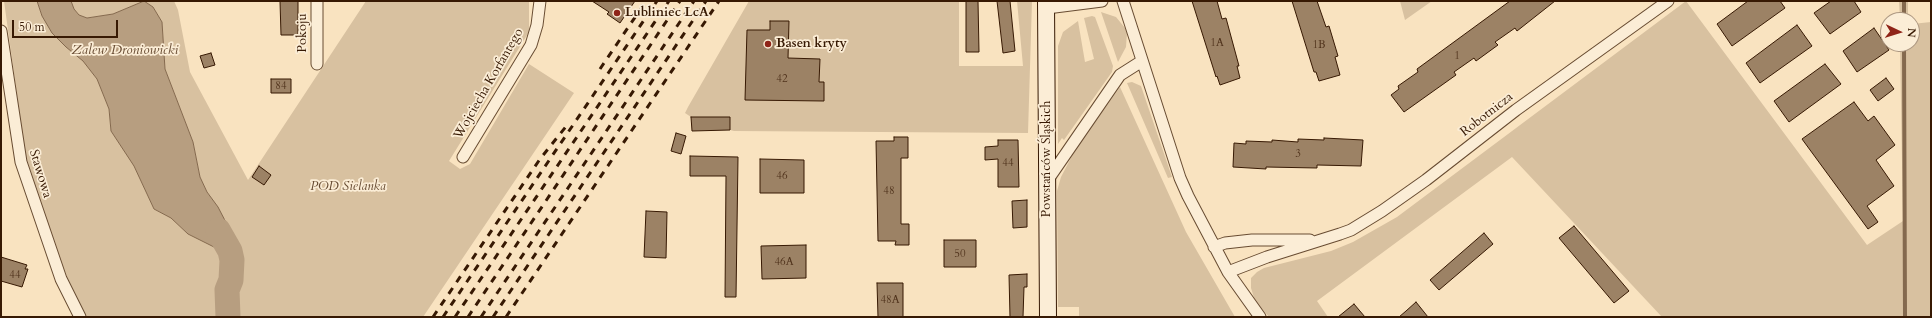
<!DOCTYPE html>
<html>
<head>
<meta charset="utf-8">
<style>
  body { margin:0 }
  #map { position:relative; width:1932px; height:318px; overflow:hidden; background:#f9e3c0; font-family:Cardo,serif }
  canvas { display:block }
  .frame { position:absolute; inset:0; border:2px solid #371903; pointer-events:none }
  .north { position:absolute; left:1880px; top:12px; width:40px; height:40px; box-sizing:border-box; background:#fbedd6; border:1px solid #ad9882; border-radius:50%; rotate:94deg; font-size:11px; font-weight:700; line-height:16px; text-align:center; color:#371903 }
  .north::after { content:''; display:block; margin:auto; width:14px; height:18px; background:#8f2418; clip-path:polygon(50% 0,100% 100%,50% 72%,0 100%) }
  .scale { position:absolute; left:12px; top:20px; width:106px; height:18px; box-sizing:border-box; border:2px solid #371903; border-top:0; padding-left:5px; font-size:12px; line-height:14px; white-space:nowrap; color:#371903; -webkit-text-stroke:3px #fbedd6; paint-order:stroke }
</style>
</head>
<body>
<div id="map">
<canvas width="1932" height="318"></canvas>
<div class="frame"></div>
<div class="north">N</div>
<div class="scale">50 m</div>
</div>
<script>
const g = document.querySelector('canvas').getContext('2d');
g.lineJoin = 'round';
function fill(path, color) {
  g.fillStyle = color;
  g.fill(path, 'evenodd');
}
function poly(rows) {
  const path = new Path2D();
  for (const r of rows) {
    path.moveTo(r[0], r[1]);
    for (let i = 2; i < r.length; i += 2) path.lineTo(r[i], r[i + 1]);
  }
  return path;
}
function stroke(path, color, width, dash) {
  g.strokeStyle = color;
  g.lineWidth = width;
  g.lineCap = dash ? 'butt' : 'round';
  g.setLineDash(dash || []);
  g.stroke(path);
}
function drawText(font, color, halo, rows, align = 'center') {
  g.font = font + ' Cardo,serif';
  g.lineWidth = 3.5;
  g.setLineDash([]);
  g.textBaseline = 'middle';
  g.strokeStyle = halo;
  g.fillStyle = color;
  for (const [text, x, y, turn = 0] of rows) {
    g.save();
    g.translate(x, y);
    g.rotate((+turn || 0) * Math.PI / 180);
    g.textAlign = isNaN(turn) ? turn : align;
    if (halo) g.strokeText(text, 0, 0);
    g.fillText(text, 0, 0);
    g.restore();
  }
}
fill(poly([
  [4,1,37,1,42,16,66,47,83,60,97,79,109,109,111,131,134,165,154,209,171,218,188,234,216,248,232,259,232,242,218,208,207,192,200,177,193,142,165,69,162,22,153,7,144,1,113,14,87,18,79,15,74,9,71,1,174,1,178,10,190,72,248,180,366,1,529,1,529,32,449,161,460,169,470,164,529,64,574,93,423,317,87,317,70,286,26,161],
  [749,1,959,1,959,66,1023,66,1017,1,1032,1,1028,133,734,131,730,130,730,117,691,117,685,113,688,107],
  [1400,1,1432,1,1405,20],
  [1686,1,1867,245,1903,221,1900,44,1912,44,1912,24,1931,22,1931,317,1662,317,1512,157,1317,301,1328,317,1269,317,1255,301,1251,288,1251,278,1257,272,1264,268,1331,251,1353,242,1397,217],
  [1899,1,1908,1,1908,20,1900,20],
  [1101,12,1116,17,1125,28,1127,33,1126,47,1118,62],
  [1092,16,1095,17,1113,66,1112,72,1064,140,1062,138,1058,144,1058,46,1063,32,1078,21,1085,62,1094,59,1084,18],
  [1132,82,1141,86,1172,177,1168,178,1127,83],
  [1120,87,1186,232,1235,317,1079,317,1079,307,1058,307,1057,191,1061,177,1075,150]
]), '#d8c1a0');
const water = poly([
  [37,1,71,1,74,9,79,15,87,18,113,14,144,1,153,7,162,22,165,69,193,142,200,177,207,192,218,207,232,234,232,260,216,248,188,234,171,218,154,209,134,166,111,131,109,109,97,79,83,61,66,47,52,33,42,16,37,1]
]);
fill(water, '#b79e80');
stroke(water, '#84694e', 1);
stroke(poly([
  [1904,1,1904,20],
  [1904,44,1905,317]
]), '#84694e', 4);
stroke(poly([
  [218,230,230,251,232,260,231,280,227,290,228,317]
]), '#b79e80', 25);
const building = poly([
  [280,1,298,1,298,35,281,35,280,1],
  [592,1,635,1,620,23,607,14,609,12,592,1],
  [966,1,978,1,979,52,966,52,966,1],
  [997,1,1010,1,1015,51,1003,53,997,1],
  [1192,1,1217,1,1222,19,1226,18,1239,66,1237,66,1240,78,1220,85,1217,76,1216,77,1192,1],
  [1292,1,1317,1,1326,27,1329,26,1338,56,1335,57,1340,75,1319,81,1316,72,1314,72,1292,1],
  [1510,1,1555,1,1517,31,1515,28,1495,42,1498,45,1476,61,1474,58,1454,72,1456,75,1404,112,1391,95,1399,89,1398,86,1418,72,1417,69,1510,1],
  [1748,1,1780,1,1785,8,1732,46,1717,24,1748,1],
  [1831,1,1854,1,1861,12,1830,34,1814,13,1831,1],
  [770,21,789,21,788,58,820,59,819,82,824,82,824,101,745,100,747,30,770,30,770,21],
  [1797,25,1812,46,1760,83,1746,63,1797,25],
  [1874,28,1889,50,1857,72,1843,51,1874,28],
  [211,53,215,65,204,68,200,56,211,53],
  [1825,64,1841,84,1789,122,1774,101,1825,64],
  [1886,78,1894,89,1878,101,1870,90,1886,78],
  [271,79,291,79,291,93,271,93,271,79],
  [1854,102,1868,121,1874,116,1895,145,1876,160,1894,186,1867,206,1878,222,1868,229,1802,139,1854,102],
  [691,117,730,117,730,130,692,131,691,117],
  [676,133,686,136,681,154,671,151,676,133],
  [894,137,908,137,908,158,901,158,901,224,909,224,909,245,895,245,896,241,878,241,876,141,894,141,894,137],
  [1324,138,1363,140,1361,166,1317,165,1317,168,1266,167,1266,169,1233,167,1234,143,1246,144,1246,141,1272,142,1272,140,1298,142,1298,139,1324,140,1324,138],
  [998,140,1018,140,1019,187,998,187,998,159,985,160,985,147,998,146,998,140],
  [690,156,738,157,736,297,725,297,726,176,690,176,690,156],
  [760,159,804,160,804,193,760,193,760,159],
  [259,166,271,175,264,185,252,177,259,166],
  [1027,200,1027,227,1013,228,1012,201,1027,200],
  [646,211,667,212,666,258,644,257,646,211],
  [1574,226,1629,291,1614,303,1559,238,1574,226],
  [1484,233,1493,244,1439,290,1430,280,1484,233],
  [944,240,976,240,976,267,944,267,944,240],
  [806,245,806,278,762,279,761,246,806,245],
  [1,257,27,265,25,269,28,269,22,287,1,281,1,257],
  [1027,274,1027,287,1024,287,1023,317,1010,317,1009,275,1027,274],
  [877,283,903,283,903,317,878,317,877,283],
  [1416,302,1428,317,1399,317,1406,311,1416,302],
  [1354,304,1365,317,1338,317,1354,304]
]);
fill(building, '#9c8265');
stroke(building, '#371903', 1);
const minor = poly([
  [317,1,317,64],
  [1123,1,1180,178,1188,196,1228,272,1260,317],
  [1047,8,1102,1],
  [1,31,21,162,61,279,80,317],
  [463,157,531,45,537,25,540,1],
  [1047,181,1120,75,1142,61],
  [1214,247,1225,243,1252,240,1310,240],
  [1228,272,1267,257,1340,234,1351,230,1382,211,1426,180,1516,110,1668,1]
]);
const secondary = poly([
  [1046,1,1048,317]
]);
stroke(minor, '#684c32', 13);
stroke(secondary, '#371903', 18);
stroke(minor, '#fbedd6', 11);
stroke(secondary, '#fbedd6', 16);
stroke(poly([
  [600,69,646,1],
  [433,317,540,159,568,124],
  [443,317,657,1],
  [455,317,669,1],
  [468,317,680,1],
  [481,317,694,1],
  [493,317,706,1],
  [506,317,719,1]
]), '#371903', 3, [7, 7]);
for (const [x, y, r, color] of [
  [617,13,4,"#8f2418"],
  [768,44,4,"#8f2418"]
]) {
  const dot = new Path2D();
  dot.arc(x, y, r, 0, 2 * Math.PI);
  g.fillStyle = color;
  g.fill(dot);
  stroke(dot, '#fbedd6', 1.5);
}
drawText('11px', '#50331c', null, [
  ["1A",1217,43],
  ["1B",1319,45],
  ["1",1457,56],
  ["42",782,79],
  ["84",281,86],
  ["3",1298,154],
  ["44",1008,163],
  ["46",782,176],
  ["48",889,191],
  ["50",960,254],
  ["46A",784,262],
  ["44",15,275],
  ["48A",890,300]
]);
drawText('bold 13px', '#371903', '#fbedd6', [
  ["Lubliniec LcA",625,13],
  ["Basen kryty",776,44]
], 'left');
drawText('13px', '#371903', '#fbedd6', [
  ["Pokoju",303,33,-90],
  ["Wojciecha Korfantego",489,84,-60],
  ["Robotnicza",1487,115,-38],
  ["Powstańców Śląskich",1047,159,-90],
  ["Stawowa",40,174,73]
]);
drawText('italic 13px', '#674b32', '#fbedd6', [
  ["POD Sielanka",348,187]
]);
drawText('italic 14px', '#6a4e35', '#fbedd6', [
  ["Zalew Droniowicki",125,51]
]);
</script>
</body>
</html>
